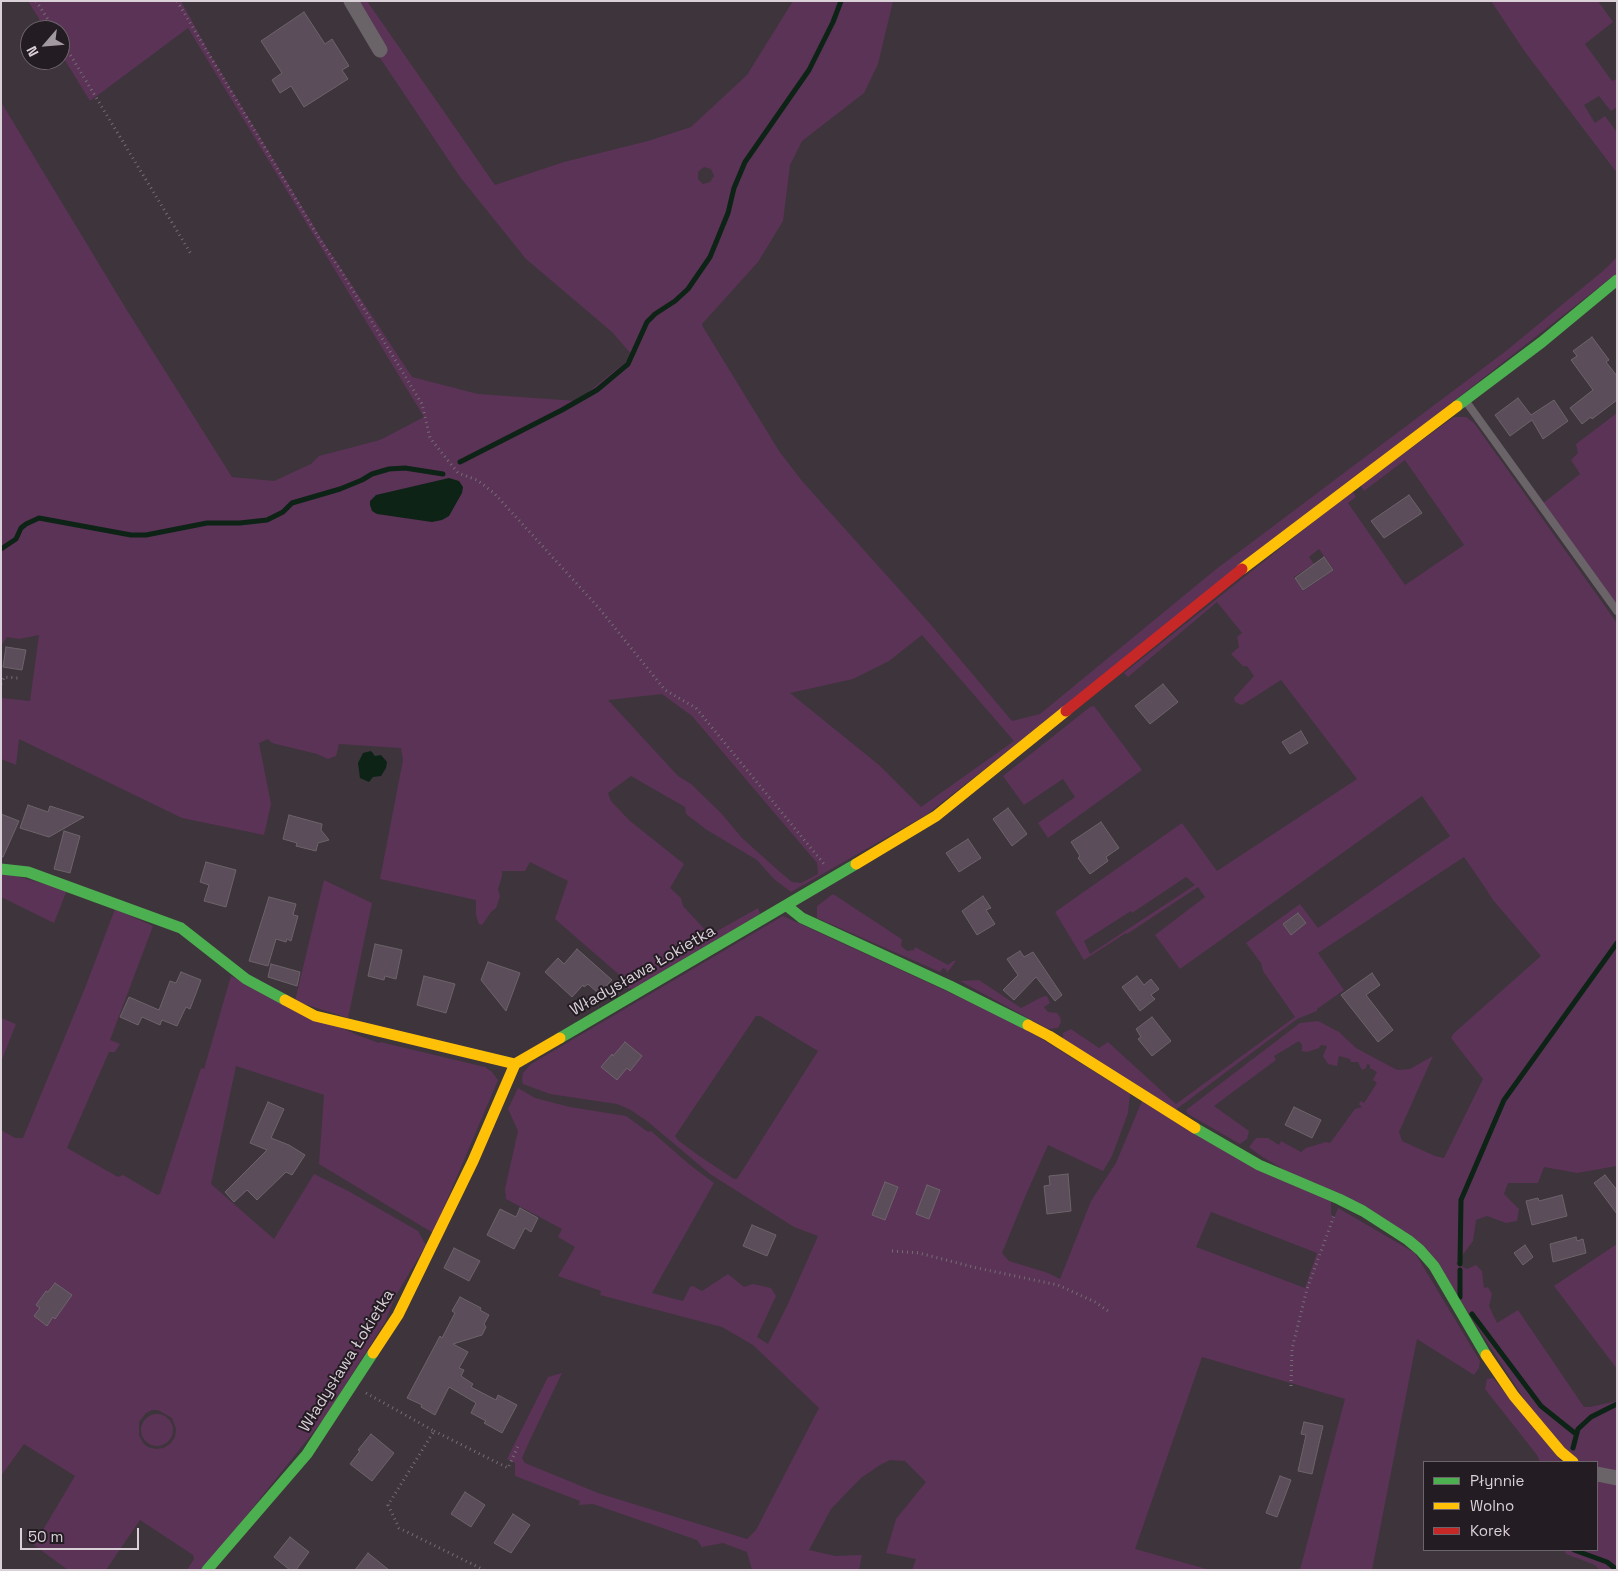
<!DOCTYPE html>
<html>
<head>
<meta charset="utf-8">
<style>
  body { margin:0 }
  #map { position:relative; width:1618px; height:1571px; overflow:hidden; background:#3e343c; font-family:"Space Grotesk",sans-serif }
  canvas { display:block }
  .frame { position:absolute; inset:0; border:2px solid #dad0d8; pointer-events:none }
  .legend { position:absolute; left:1423px; top:1461px; width:175px; height:90px; box-sizing:border-box; background:#231c22; border:1px solid #6c646b; margin:0; padding:6px 9px; list-style:none; font-size:15px; color:#dad0d8 }
  .legend li { display:flex; align-items:center; gap:10px; height:25px }
  .legend b { width:25px; border:1px solid #6c646b }
  .north { position:absolute; left:20px; top:20px; width:50px; height:50px; box-sizing:border-box; background:#231c22; border:1px solid #6c646b; border-radius:50%; rotate:243deg; font-size:14px; font-weight:700; line-height:20px; text-align:center; color:#dad0d8 }
  .north::after { content:''; display:block; margin:auto; width:18px; height:22px; background:#a399a1; clip-path:polygon(50% 0,100% 100%,50% 72%,0 100%) }
  .scale { position:absolute; left:20px; top:1528px; width:119px; height:22px; box-sizing:border-box; border:2px solid #dad0d8; border-top:0; padding-left:6px; font-size:15px; line-height:18px; white-space:nowrap; color:#dad0d8; -webkit-text-stroke:4px #231c22; paint-order:stroke }
</style>
</head>
<body>
<div id="map">
<canvas width="1618" height="1571"></canvas>
<div class="frame"></div>
<ul class="legend">
<li><b style="height:6px;background:#4caf50"></b>Płynnie</li>
<li><b style="height:6px;background:#ffc107"></b>Wolno</li>
<li><b style="height:6px;background:#c62828"></b>Korek</li>
</ul>
<div class="north">N</div>
<div class="scale">50 m</div>
</div>
<script>
const g = document.querySelector('canvas').getContext('2d');
g.lineJoin = 'round';
function fill(path, color) {
  g.fillStyle = color;
  g.fill(path, 'evenodd');
}
function poly(rows) {
  const path = new Path2D();
  for (const r of rows) {
    if (r.length === 3) {
      path.moveTo(r[0] + r[2], r[1]);
      path.arc(r[0], r[1], r[2], 0, 2 * Math.PI);
      continue;
    }
    path.moveTo(r[0], r[1]);
    for (let i = 2; i < r.length; i += 2) path.lineTo(r[i], r[i + 1]);
  }
  return path;
}
function stroke(path, color, width, dash) {
  g.strokeStyle = color;
  g.lineWidth = width;
  g.lineCap = dash ? 'butt' : 'round';
  g.setLineDash(dash || []);
  g.stroke(path);
}
function drawText(font, color, halo, rows, align = 'center') {
  g.font = font + ' "Space Grotesk",sans-serif';
  g.lineWidth = 4;
  g.setLineDash([]);
  g.textBaseline = 'middle';
  g.strokeStyle = halo;
  g.fillStyle = color;
  for (const [text, x, y, turn = 0] of rows) {
    g.save();
    g.translate(x, y);
    g.rotate((+turn || 0) * Math.PI / 180);
    g.textAlign = isNaN(turn) ? turn : align;
    if (halo) g.strokeText(text, 0, 0);
    g.fillText(text, 0, 0);
    g.restore();
  }
}
fill(poly([
  [28,1,181,1,210,54,321,238,412,377,478,394,577,401,633,356,612,332,526,259,460,177,378,55,358,1,367,1,495,185,564,162,648,141,691,127,747,75,793,1,893,1,878,64,864,93,802,141,790,165,783,221,758,262,702,324,703,327,779,451,802,481,932,626,1012,721,1040,714,1215,570,1506,351,1604,270,1617,257,1617,273,926,815,791,892,774,879,757,860,707,830,686,814,685,807,631,776,608,793,611,801,630,821,684,864,670,888,681,898,683,906,710,935,758,908,760,914,634,989,625,988,630,984,555,919,568,881,530,862,525,871,502,871,502,876,498,889,500,896,496,908,491,912,482,925,479,924,476,915,476,900,380,879,403,760,401,748,339,744,336,756,328,759,317,754,272,743,268,739,259,743,271,804,264,835,182,818,19,739,16,765,1,759,1,698,30,701,39,635,19,639,7,637,1,646,1,102,128,312,232,477,274,481,311,464,319,456,380,440,424,417,188,28,90,101,60,52,60,30,46,30],
  [704,167,711,169,714,176,710,182,703,184,698,179,698,172],
  [922,635,1014,741,921,807,879,765,790,693,853,679,889,661],
  [662,694,692,716,817,863,818,874,801,883,792,882,780,872,742,838,721,813,691,784,678,776,608,700],
  [1491,1,1598,1,1613,22,1585,44,1612,81,1617,79,1617,107,1611,111,1599,96,1584,105,1595,123,1605,116,1616,131,1617,173,1525,52],
  [1617,413,1617,607,1542,504,1580,474,1571,460,1578,453,1576,444],
  [1454,417,1466,417,1474,423,1617,623,1617,1166,1577,1173,1544,1167,1538,1183,1508,1183,1504,1194,1519,1209,1517,1221,1506,1223,1487,1216,1476,1220,1473,1241,1456,1264,1467,1269,1476,1265,1482,1271,1484,1288,1488,1287,1492,1294,1489,1306,1497,1323,1518,1310,1584,1407,1590,1407,1617,1401,1617,1476,1597,1471,1597,1462,1577,1462,1531,1410,1433,1258,1261,1156,1249,1147,1256,1138,1268,1138,1279,1145,1281,1141,1301,1152,1306,1148,1326,1142,1330,1143,1355,1109,1362,1107,1359,1104,1361,1101,1364,1103,1377,1083,1373,1080,1377,1072,1370,1068,1370,1065,1367,1064,1366,1068,1362,1070,1358,1062,1351,1062,1350,1059,1339,1056,1337,1066,1328,1064,1323,1056,1327,1046,1321,1045,1319,1048,1307,1052,1302,1051,1302,1045,1299,1041,1274,1056,1276,1060,1214,1106,1249,1131,1247,1139,1240,1144,1188,1114,1186,1110,1300,1023,1318,1021,1339,1032,1356,1048,1397,1070,1410,1069,1433,1056,1399,1132,1402,1141,1435,1156,1444,1158,1483,1079,1451,1038,1454,1033,1541,956,1493,900,1486,889,1464,857,1318,953,1344,990,1317,1009,1317,1011,1297,1019,1174,1111,1063,1042,1063,1033,1071,1029,1099,1048,1108,1042,1176,1104,1295,1017,1263,971,1261,963,1246,943,1300,904,1318,928,1450,836,1422,796,1180,969,1155,935,1205,897,1198,887,1127,934,1126,933,1084,960,1055,912,1182,823,1217,871,1357,779,1281,680,1242,705,1235,702,1234,698,1254,676,1247,666,1243,666,1231,654,1239,647,1237,637,1242,633,1217,602,1128,677,1124,673,1352,491,1356,497,1348,503,1405,585,1464,545,1405,460,1364,491,1360,485],
  [1319,549,1334,570,1303,591,1294,577,1314,564,1309,557],
  [1186,877,1195,885,1090,954,1084,941,1131,911,1132,913],
  [1094,706,1142,770,1048,838,1038,823,1075,797,1063,779,1024,805,1003,776,1090,707],
  [1,872,67,890,54,923,1,897],
  [324,880,372,903,348,1018,295,1001],
  [833,894,900,938,902,940,901,946,907,951,914,950,915,947,948,965,953,961,956,961,947,973,946,969,943,968,940,972,817,918,817,906],
  [115,909,153,926,110,1040,120,1044,115,1052,109,1052,67,1148,118,1177,123,1175,157,1195,160,1194,201,1068,204,1069,231,976,357,1035,379,1043,380,1042,485,1067,492,1072,498,1080,433,1233,319,1164,324,1095,236,1066,211,1184,274,1239,314,1174,350,1192,418,1231,426,1245,395,1297,385,1322,323,1420,203,1570,187,1570,194,1559,193,1555,140,1520,106,1570,68,1570,34,1545,75,1476,24,1444,1,1476,1,1130,15,1138,23,1138,85,988],
  [152,1410,158,1410,172,1418,176,1429,175,1437,170,1444,163,1448,156,1449,148,1447,143,1443,139,1435,139,1422,146,1413],
  [783,916,1016,1023,1130,1094,1128,1113,1112,1156,1103,1171,1048,1145,1025,1197,1002,1253,1009,1261,1048,1273,1060,1279,1091,1201,1116,1163,1142,1101,1331,1201,1331,1214,1334,1218,1338,1208,1415,1253,1480,1361,1479,1368,1474,1375,1417,1339,1372,1570,1300,1570,1345,1399,1202,1357,1135,1549,1210,1570,912,1570,916,1559,886,1553,896,1519,926,1482,905,1461,890,1460,880,1465,861,1478,831,1509,809,1550,835,1556,862,1555,859,1570,752,1570,747,1552,723,1543,702,1547,697,1540,593,1504,579,1505,580,1501,515,1476,515,1463,507,1459,548,1377,562,1373,529,1442,522,1458,525,1463,598,1493,747,1539,756,1530,819,1408,753,1345,722,1327,600,1295,601,1291,558,1276,575,1247,558,1237,562,1229,506,1199,505,1189,518,1131,508,1109,518,1088,535,1098,570,1107,626,1116,648,1132,651,1131,690,1165,714,1183,652,1293,683,1301,690,1287,693,1286,702,1291,728,1274,744,1287,753,1284,771,1288,776,1296,757,1337,768,1344,787,1306,818,1236,794,1227,710,1174,647,1121,629,1109,617,1104,550,1094,523,1084,522,1080,523,1073,531,1064],
  [756,1016,760,1016,818,1051,737,1179,734,1179,698,1155,679,1141,675,1136],
  [1211,1212,1317,1253,1305,1288,1196,1247],
  [979,980,1021,1008,1042,997,1047,996,1050,1003,1044,1007,1048,1012,1057,1013,1060,1017,1061,1022,1058,1028,1048,1029,960,981],
  [1,1018,16,1024,1,1062],
  [1617,1244,1617,1369,1554,1286],
  [1493,1378,1562,1462,1540,1462,1537,1455,1485,1389,1487,1379],
  [157,1430,16],
  [1597,1479,1617,1485,1617,1570,1600,1570,1595,1565,1566,1554,1564,1550,1597,1550]
]), '#5b3356');
fill(poly([
  [449,478,459,481,463,487,462,493,449,516,442,520,432,522,377,514,372,511,370,505,370,501,376,495],
  [371,751,375,756,381,755,387,762,386,768,381,776,373,777,369,782,360,778,358,763,363,753]
]), '#0d2316');
stroke(poly([
  [460,462,562,410,597,390,628,364,647,322,655,314,675,301,688,289,710,257,728,213,734,188,745,162,809,70,833,22,841,1],
  [1,549,16,539,21,528,26,524,39,518,131,535,146,535,207,523,240,523,267,520,283,512,292,503,340,489,362,480,372,474,389,469,405,468,443,474],
  [1460,1264,1461,1200,1504,1100,1617,943],
  [1460,1297,1460,1270],
  [1472,1314,1541,1406,1576,1434],
  [1573,1448,1578,1429,1591,1417,1617,1404],
  [1574,1550,1607,1562,1617,1570]
]), '#0d2316', 5);
const building = poly([
  [304,12,325,44,332,39,349,66,342,70,348,79,304,107,291,86,280,93,272,80,282,73,261,41,304,12],
  [1592,337,1609,360,1606,362,1617,376,1617,400,1592,419,1591,417,1582,424,1570,408,1593,390,1571,360,1577,356,1573,351,1592,337],
  [1518,398,1531,415,1554,400,1568,421,1543,439,1532,420,1510,436,1495,415,1518,398],
  [1409,495,1422,513,1384,538,1371,521,1409,495],
  [1324,557,1333,570,1303,590,1295,578,1324,557],
  [6,647,26,650,22,670,3,667,6,647],
  [1163,684,1178,702,1150,724,1135,706,1163,684],
  [1301,731,1308,743,1290,754,1282,742,1301,731],
  [28,805,48,812,50,806,84,817,49,837,20,828,28,805],
  [1008,808,1027,834,1012,846,993,819,1008,808],
  [1,814,19,821,3,857,1,857,1,814],
  [289,815,322,824,321,830,329,840,318,843,316,851,296,846,297,843,283,839,289,815],
  [1101,822,1119,848,1106,857,1108,861,1090,874,1078,858,1080,856,1071,842,1101,822],
  [64,831,80,836,70,873,54,869,64,831],
  [968,839,981,858,959,872,946,853,968,839],
  [206,862,236,870,226,907,204,901,209,885,200,882,206,862],
  [983,896,991,908,986,910,995,924,977,935,962,911,983,896],
  [269,897,296,904,293,915,298,916,291,941,287,939,286,942,276,939,268,966,249,961,269,897],
  [1298,913,1306,923,1291,935,1283,924,1298,913],
  [375,944,402,950,396,979,385,976,384,980,368,976,375,944],
  [577,949,612,980,599,994,588,984,584,987,583,985,572,997,545,972,558,958,564,964,577,949],
  [1020,951,1024,957,1033,952,1062,995,1055,1001,1036,977,1014,1000,1003,990,1018,975,1007,959,1020,951],
  [488,962,520,973,506,1011,481,980,488,962],
  [271,964,300,972,297,986,268,977,271,964],
  [181,972,201,980,190,1009,186,1007,177,1026,162,1020,160,1025,142,1017,138,1025,120,1017,129,997,159,1010,170,981,176,983,181,972],
  [1372,973,1380,985,1366,995,1393,1030,1378,1042,1341,995,1372,973],
  [424,976,455,984,446,1013,417,1005,424,976],
  [1137,976,1144,985,1151,979,1159,989,1151,995,1155,999,1140,1011,1122,987,1137,976],
  [1152,1017,1171,1041,1152,1056,1138,1039,1141,1037,1136,1029,1152,1017],
  [625,1042,642,1056,630,1071,627,1068,617,1080,601,1067,612,1054,613,1056,625,1042],
  [268,1102,284,1109,271,1138,289,1145,305,1155,292,1175,286,1172,257,1200,247,1190,234,1202,225,1192,267,1150,250,1143,268,1102],
  [1294,1107,1321,1120,1312,1138,1285,1125,1294,1107],
  [1068,1174,1071,1211,1047,1214,1044,1186,1050,1185,1049,1176,1068,1174],
  [1605,1175,1617,1190,1617,1214,1594,1183,1605,1175],
  [885,1182,898,1187,885,1220,872,1215,885,1182],
  [927,1185,940,1190,929,1219,916,1214,927,1185],
  [1562,1195,1567,1216,1532,1225,1526,1201,1538,1198,1539,1201,1562,1195],
  [520,1208,538,1218,531,1232,525,1228,514,1249,487,1235,500,1209,516,1217,520,1208],
  [752,1225,776,1235,767,1256,743,1246,752,1225],
  [1576,1237,1577,1241,1583,1239,1586,1253,1553,1262,1550,1244,1576,1237],
  [1525,1245,1533,1257,1523,1265,1514,1253,1525,1245],
  [454,1248,480,1261,469,1281,444,1268,454,1248],
  [55,1283,72,1295,55,1319,53,1317,47,1326,34,1316,40,1308,36,1305,46,1291,48,1292,55,1283],
  [460,1297,481,1308,480,1310,489,1315,484,1324,486,1327,482,1335,453,1344,468,1352,459,1368,464,1370,461,1376,473,1384,471,1387,496,1400,498,1395,517,1405,502,1433,484,1423,486,1421,471,1413,476,1403,449,1387,435,1415,421,1407,422,1405,407,1398,440,1336,442,1338,455,1313,452,1311,460,1297],
  [1304,1422,1323,1426,1312,1474,1298,1471,1306,1435,1301,1434,1304,1422],
  [371,1434,394,1453,372,1481,350,1464,360,1451,358,1450,371,1434],
  [1280,1476,1291,1480,1277,1517,1266,1513,1280,1476],
  [465,1492,485,1505,471,1527,451,1514,465,1492],
  [513,1514,530,1525,511,1553,494,1543,513,1514],
  [290,1537,309,1552,296,1570,290,1570,274,1557,290,1537],
  [368,1553,389,1570,355,1570,368,1553]
]);
fill(building, '#5c4d5a');
stroke(building, '#6c646a', 1);
stroke(poly([
  [36,1,55,30],
  [177,1,322,243,341,271,422,404,430,438,458,473,477,480,494,493,598,607,665,690,696,708,824,864],
  [60,38,191,254],
  [1,684,4,677,18,678],
  [892,1251,919,1253,977,1268,1058,1285,1095,1302,1111,1313],
  [1291,1386,1292,1349,1307,1289,1334,1216],
  [366,1393,434,1431,388,1505,399,1528,484,1570],
  [434,1431,508,1468,518,1446]
]), '#746e72', 3, [1, 4]);
stroke(poly([
  [1465,400,1617,611]
]), '#6a6469', 8);
stroke(poly([
  [351,1,380,50],
  [1597,1474,1617,1478]
]), '#6a6469', 15);
stroke(poly([
  [1457,406,1542,342,1617,280],
  [1,869,28,872,181,928,246,979,285,1000],
  [787,906,802,918,950,986,1028,1025],
  [560,1038,856,864],
  [1195,1128,1259,1165,1339,1199,1363,1211,1408,1240,1420,1250,1434,1266,1486,1355],
  [207,1570,307,1454,373,1353]
]), '#4caf50', 11);
stroke(poly([
  [1242,569,1457,406],
  [856,864,936,816,1066,711],
  [285,1000,315,1016,515,1064],
  [1028,1025,1049,1036,1195,1128],
  [373,1353,398,1315,473,1161,515,1064,560,1038],
  [1486,1355,1514,1396,1561,1452,1573,1462]
]), '#ffc107', 11);
stroke(poly([
  [1066,711,1242,569]
]), '#c62828', 11);
drawText('16px', '#dad0d8', '#231c22', [
  ["Władysława Łokietka",643,971,-30],
  ["Władysława Łokietka",347,1361,-58]
]);
</script>
</body>
</html>
